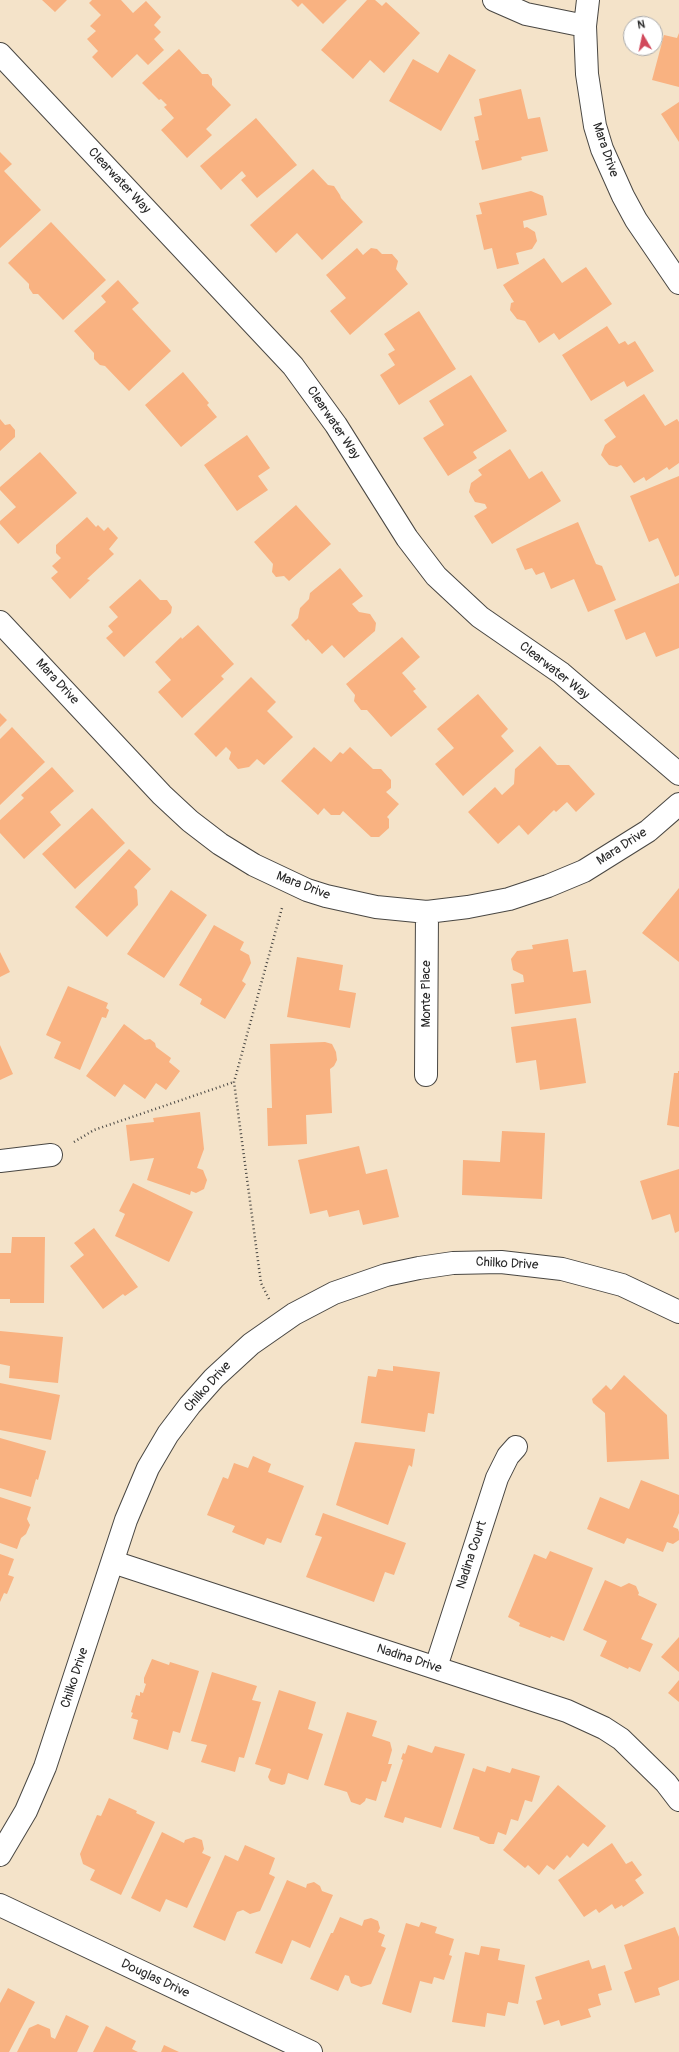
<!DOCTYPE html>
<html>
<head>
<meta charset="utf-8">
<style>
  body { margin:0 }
  #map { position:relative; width:679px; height:2052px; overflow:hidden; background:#f4e3c9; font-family:Pangolin,sans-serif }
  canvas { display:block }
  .north { position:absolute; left:623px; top:16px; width:40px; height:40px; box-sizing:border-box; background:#fff; border:1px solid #aaa; border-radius:50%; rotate:351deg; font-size:11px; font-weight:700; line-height:16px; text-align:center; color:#2b2b2b }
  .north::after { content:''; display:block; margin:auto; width:14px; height:18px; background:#d1495b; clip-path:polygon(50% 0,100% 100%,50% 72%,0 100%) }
</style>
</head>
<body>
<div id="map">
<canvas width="679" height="2052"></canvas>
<div class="north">N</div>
</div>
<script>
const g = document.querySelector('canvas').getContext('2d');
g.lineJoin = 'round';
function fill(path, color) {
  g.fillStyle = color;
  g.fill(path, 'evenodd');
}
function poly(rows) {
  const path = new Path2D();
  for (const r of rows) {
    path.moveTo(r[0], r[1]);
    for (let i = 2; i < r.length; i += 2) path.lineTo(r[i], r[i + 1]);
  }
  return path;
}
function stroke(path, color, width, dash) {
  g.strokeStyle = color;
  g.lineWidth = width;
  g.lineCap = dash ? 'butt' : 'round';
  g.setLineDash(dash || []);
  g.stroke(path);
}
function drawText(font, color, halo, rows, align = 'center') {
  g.font = font + ' Pangolin,sans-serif';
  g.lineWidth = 3.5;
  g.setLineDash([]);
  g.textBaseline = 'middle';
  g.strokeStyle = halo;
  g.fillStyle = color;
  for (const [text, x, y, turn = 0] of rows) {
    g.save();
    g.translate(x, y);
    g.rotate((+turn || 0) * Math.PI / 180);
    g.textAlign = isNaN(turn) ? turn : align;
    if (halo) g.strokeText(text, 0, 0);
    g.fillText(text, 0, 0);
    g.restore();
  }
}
fill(poly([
  [42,0,67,0,55,12],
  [92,0,121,0,133,13,146,1,161,17,154,25,161,32,154,39,164,50,148,65,137,54,112,78,92,57,98,51,87,39,96,31,90,26,101,15,89,3],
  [291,0,347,0,323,24,302,3,298,7],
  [367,0,375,0,382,6,386,2,420,33,384,73,370,60,353,79,321,50],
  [679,33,679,87,652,80,664,35,677,38],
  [179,49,202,74,208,74,212,79,212,85,231,105,206,129,212,135,187,158,161,130,174,118,164,107,167,105,161,99,159,100,142,83],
  [449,54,476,70,441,131,389,101,413,59,438,73],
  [521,89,528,119,540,117,548,151,521,157,522,160,482,170,475,141,479,140,474,117,482,115,479,99],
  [679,102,679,142,661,114],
  [256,118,297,165,257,198,241,180,246,176,242,171,221,190,200,166],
  [0,152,12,164,4,171,41,210,0,248],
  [313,169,328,185,334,186,340,195,341,198,363,222,322,260,297,233,276,253,250,225],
  [531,191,543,196,547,215,523,221,524,228,527,227,535,232,537,241,532,249,516,253,519,264,497,269,492,248,484,250,476,215,482,214,479,203],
  [51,222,106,280,63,320,38,294,33,294,29,288,29,284,8,263],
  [357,248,363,255,371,248,377,249,382,254,392,254,398,261,396,269,408,284,350,335,330,311,346,298,326,275],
  [544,258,562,283,586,267,612,304,559,340,554,333,539,343,525,321,517,319,510,310,511,303,514,302,503,285],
  [118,280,139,303,132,309,171,351,129,391,105,366,100,365,94,359,94,353,74,331,106,302,101,296],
  [419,311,456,369,399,405,380,375,395,365,388,354,395,350,384,334],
  [607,326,619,344,625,341,628,345,635,341,654,371,627,387,624,381,591,401,562,355],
  [183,372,209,403,207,405,217,417,181,447,145,405],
  [471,375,507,431,473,452,477,458,448,476,423,438,444,425,429,401],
  [644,394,665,426,677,419,679,422,679,463,669,470,667,467,646,481,644,477,634,483,621,465,617,467,609,465,601,455,605,445,616,437,604,420],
  [0,419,5,425,10,424,15,430,15,437,0,451],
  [247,435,270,468,258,476,268,490,237,511,204,465],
  [510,449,529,479,542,471,561,501,492,544,474,516,487,508,485,504,475,502,469,492,471,483,482,475,478,470],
  [40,452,77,493,18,544,0,524,0,521,16,507,0,490,0,487],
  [679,476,679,575,675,577,658,538,649,542,630,496],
  [296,505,331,544,289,581,284,576,276,577,272,572,273,564,254,542],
  [87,517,96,527,98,525,104,531,108,527,118,538,109,549,114,554,87,579,90,580,70,599,51,578,58,572,52,566,61,558,56,553,56,545],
  [578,522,596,564,602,566,616,600,588,612,574,579,551,589,544,572,536,575,532,568,525,570,516,549],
  [340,568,363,596,352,604,359,612,370,614,376,623,375,631,344,658,332,645,322,654,308,639,306,641,291,625,298,618,300,608,309,599,310,593],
  [140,579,160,600,167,600,172,607,171,613,124,657,106,638,113,632,108,626,118,617,109,607],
  [679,583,679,648,656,657,645,632,626,640,614,610],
  [198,625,234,664,221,676,224,679,182,718,158,692,171,680,155,662,181,637,182,639],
  [402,637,420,657,402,673,416,689,413,691,427,707,391,737,367,710,361,710,354,701,355,695,346,684],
  [251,677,276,702,267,711,293,737,264,765,257,759,249,767,238,769,229,759,231,752,226,747,216,757,194,734],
  [478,694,508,729,501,736,514,751,463,796,435,764,454,748,437,729],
  [0,713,7,720,0,727],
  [12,727,45,762,0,805,0,739],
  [540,746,557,765,569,765,595,794,576,812,567,802,556,812,554,810,528,835,519,825,498,844,468,812,495,787,502,795,514,784,515,769],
  [314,747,331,762,340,752,343,754,350,747,373,769,381,769,391,780,391,788,386,792,399,804,387,817,389,819,389,828,379,837,371,837,343,811,340,815,331,815,324,808,318,815,281,781],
  [52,767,74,791,50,812,61,825,24,859,0,833,0,820,24,798,21,795],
  [92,808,125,843,75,889,42,854],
  [129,849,151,869,134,887,137,890,138,905,107,937,75,907],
  [679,888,679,962,642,933],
  [171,890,207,915,164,978,127,954],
  [214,925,244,942,240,950,249,955,251,963,242,981,246,984,225,1019,200,1004,202,999,179,985],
  [568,939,573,972,586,970,591,1003,515,1014,511,984,524,982,523,975,513,970,511,959,517,951,533,949,532,945],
  [0,952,10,972,0,977],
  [297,957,343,965,339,990,356,993,350,1028,287,1017],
  [68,986,108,1003,106,1008,109,1010,106,1018,102,1017,80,1070,54,1058,61,1042,46,1035],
  [576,1018,586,1083,540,1090,536,1060,516,1063,511,1027],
  [124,1024,145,1040,150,1039,155,1043,156,1047,171,1058,169,1062,180,1071,166,1090,156,1083,145,1099,124,1084,115,1097,86,1076],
  [325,1042,332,1044,336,1052,337,1060,334,1066,330,1069,332,1113,306,1115,307,1144,268,1146,267,1108,272,1108,270,1044],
  [0,1045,13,1074,0,1080],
  [678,1071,679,1071,679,1127,667,1125,674,1073,678,1073],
  [200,1112,204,1149,197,1168,203,1170,207,1180,204,1189,196,1193,191,1191,190,1195,147,1180,154,1158,130,1161,126,1125,154,1122,153,1118],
  [502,1131,545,1133,542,1199,462,1195,463,1160,500,1162],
  [359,1146,366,1174,387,1169,399,1217,363,1225,359,1210,329,1217,327,1210,310,1214,298,1160],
  [679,1169,679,1231,675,1233,670,1214,652,1220,640,1181],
  [133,1183,193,1212,169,1262,115,1236,125,1214,119,1211],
  [94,1228,138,1287,125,1296,123,1294,103,1309,70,1266,84,1255,74,1243],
  [12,1237,45,1237,44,1303,10,1303,10,1299,0,1299,0,1253,11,1253],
  [0,1331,63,1337,58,1383,9,1378,10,1366,0,1364],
  [393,1366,440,1372,434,1414,428,1413,425,1432,361,1423,368,1376,376,1377,378,1369,393,1371],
  [624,1375,667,1415,669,1459,607,1462,605,1413,593,1403,592,1399,606,1385,611,1390],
  [0,1383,60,1395,51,1440,0,1430],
  [0,1438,46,1451,38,1480,36,1479,31,1497,0,1488],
  [355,1442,415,1449,412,1467,409,1465,388,1525,336,1505],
  [253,1456,271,1464,268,1472,304,1486,281,1543,267,1538,264,1545,232,1532,235,1526,207,1515,223,1477,228,1479,234,1463,248,1468],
  [641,1480,679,1495,679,1513,673,1527,678,1529,679,1532,679,1540,673,1544,667,1542,663,1552,627,1538,624,1544,587,1529,600,1497,629,1509],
  [0,1497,31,1507,27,1519,30,1525,26,1534,21,1538,17,1549,0,1543],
  [323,1513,406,1543,394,1575,385,1572,374,1602,306,1577,322,1537,315,1535],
  [550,1551,593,1568,564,1641,551,1636,550,1638,519,1626,520,1623,508,1617,534,1554,546,1559],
  [0,1554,14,1559,8,1575,14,1577,7,1594,4,1593,0,1602],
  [605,1580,621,1587,629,1583,636,1586,639,1593,638,1595,657,1604,641,1639,653,1644,640,1672,629,1667,628,1669,600,1656,607,1641,583,1630],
  [679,1637,679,1672,661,1657],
  [152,1659,169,1665,170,1662,199,1671,180,1733,173,1731,168,1750,133,1739,138,1720,131,1718,133,1713,131,1712,136,1695,140,1696,140,1692,143,1693,146,1684,144,1683,144,1678],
  [212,1672,257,1686,252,1700,261,1702,244,1758,239,1757,235,1772,201,1762,207,1745,191,1741],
  [679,1680,679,1702,668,1693],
  [279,1690,316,1702,308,1729,323,1734,308,1780,288,1773,285,1784,282,1785,270,1781,268,1777,271,1769,255,1764],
  [347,1712,377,1721,372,1736,390,1742,392,1750,388,1764,392,1764,386,1782,382,1781,376,1801,366,1798,365,1801,360,1805,351,1802,347,1792,324,1785],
  [408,1745,432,1753,435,1746,465,1754,441,1828,405,1817,403,1823,384,1817,403,1760,401,1759,403,1753,405,1754],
  [487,1766,510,1773,512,1768,540,1776,532,1802,525,1800,518,1821,511,1819,506,1835,498,1832,494,1844,489,1844,480,1840,479,1837,453,1829,473,1768,485,1772],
  [558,1785,606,1826,588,1847,583,1843,570,1858,567,1855,554,1870,547,1865,539,1875,528,1865,525,1868,503,1850],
  [109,1798,137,1811,136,1813,155,1822,121,1895,90,1880,95,1870,83,1864,80,1854,97,1815,101,1816],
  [162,1832,184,1843,185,1840,194,1837,202,1840,204,1849,202,1853,211,1857,187,1908,166,1899,160,1912,131,1898],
  [612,1843,626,1864,632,1861,642,1875,635,1880,644,1893,623,1907,622,1905,615,1909,612,1904,599,1913,596,1909,584,1917,558,1880],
  [245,1845,275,1858,269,1874,275,1877,260,1911,250,1914,243,1910,237,1912,225,1941,193,1927,225,1855,238,1861],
  [287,1880,306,1888,307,1884,314,1882,320,1886,322,1891,333,1895,310,1948,292,1940,282,1964,255,1953],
  [340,1917,362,1926,364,1920,371,1918,378,1921,380,1928,378,1932,385,1935,381,1946,386,1948,371,1984,361,1987,351,1983,349,1976,345,1975,338,1991,310,1979,331,1933,333,1933],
  [421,1922,437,1927,435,1933,454,1939,449,1955,452,1956,444,1980,434,1977,432,1984,420,1981,411,2013,382,2004,406,1923,419,1927],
  [675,1927,679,1937,679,1980,658,1988,660,1995,635,2003,624,1972,632,1969,624,1945],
  [481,1946,500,1949,498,1960,525,1965,518,2004,508,2002,505,2016,487,2013,485,2027,452,2022,465,1952,479,1955],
  [589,1960,592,1969,605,1965,612,1990,598,1994,601,2005,588,2009,591,2017,561,2026,559,2020,544,2025,536,2001,542,1999,535,1977],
  [8,1988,35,2002,9,2052,0,2052,0,2003],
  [66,2015,89,2026,77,2052,17,2052,29,2028,38,2024,50,2029,51,2037,55,2039],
  [106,2026,136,2041,132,2049,138,2052,93,2052],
  [164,2045,179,2052,161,2052]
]), '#f9b281');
const minor = poly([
  [494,0,526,14,585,26],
  [588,0,585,26,587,74,595,126,602,149,623,196,636,220,679,283],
  [0,54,293,366,336,425,407,538,436,576,480,617,561,673,679,774],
  [0,622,162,795,190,821,220,844,254,865,307,890,326,896,376,907,427,912,468,907,509,899,548,886,584,871,648,831,679,804],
  [426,1075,427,912],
  [0,1161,51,1155],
  [113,1562,567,1711,604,1728,621,1739,666,1783,679,1800],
  [436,1667,497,1478,508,1456,516,1447],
  [0,1905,311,2052]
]);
const tertiary = poly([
  [0,1855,26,1811,45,1767,126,1520,148,1468,168,1434,190,1405,214,1378,251,1344,294,1314,334,1293,386,1275,419,1268,453,1263,501,1262,562,1269,622,1285,679,1312]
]);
stroke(minor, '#494743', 24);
stroke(tertiary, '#494743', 24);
stroke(poly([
  [74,1142,94,1130,234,1082],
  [269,1299,261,1283,234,1082,282,908]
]), '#494743', 2.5, [1, 3]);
stroke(minor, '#fff', 22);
stroke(tertiary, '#fff', 22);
drawText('13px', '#2b2b2b', '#fff', [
  ["Mara Drive",605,150,71],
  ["Clearwater Way",119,181,47],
  ["Clearwater Way",333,423,56],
  ["Clearwater Way",554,671,38],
  ["Mara Drive",57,682,47],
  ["Mara Drive",622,847,-33],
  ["Mara Drive",303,886,21],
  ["Monte Place",427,994,-90],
  ["Chilko Drive",507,1264,3],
  ["Chilko Drive",208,1387,-48],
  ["Nadina Court",472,1555,-72],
  ["Nadina Drive",409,1659,18],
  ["Chilko Drive",75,1678,-72],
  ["Douglas Drive",155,1979,25]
]);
</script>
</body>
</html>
